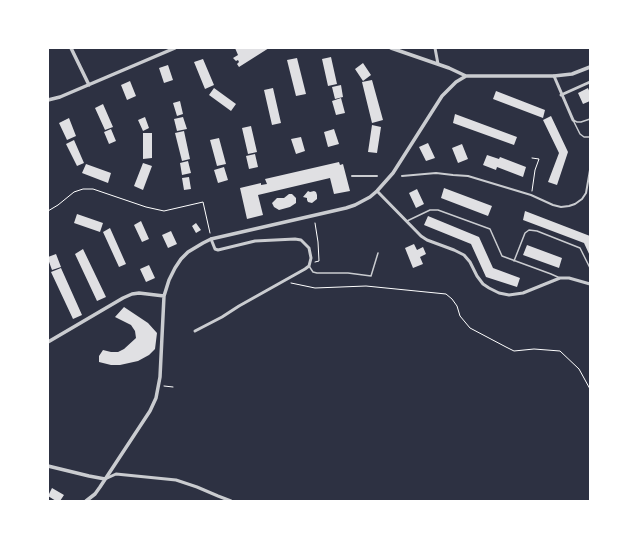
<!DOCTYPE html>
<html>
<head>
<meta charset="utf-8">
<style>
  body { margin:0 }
  #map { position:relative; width:638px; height:549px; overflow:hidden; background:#2d3142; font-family:"Fira Sans",sans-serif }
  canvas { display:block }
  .frame { position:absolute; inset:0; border:49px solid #fff; pointer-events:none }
</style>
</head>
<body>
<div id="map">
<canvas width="638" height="549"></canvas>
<div class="frame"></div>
</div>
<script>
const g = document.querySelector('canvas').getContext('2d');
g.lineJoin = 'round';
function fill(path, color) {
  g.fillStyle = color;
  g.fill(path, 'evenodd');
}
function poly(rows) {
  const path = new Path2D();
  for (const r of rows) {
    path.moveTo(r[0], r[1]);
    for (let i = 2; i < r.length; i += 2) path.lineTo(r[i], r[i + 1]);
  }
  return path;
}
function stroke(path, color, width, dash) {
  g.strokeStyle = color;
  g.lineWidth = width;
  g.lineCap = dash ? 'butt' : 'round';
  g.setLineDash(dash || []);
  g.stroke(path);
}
fill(poly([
  [235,48,269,48,239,67,237,64,239,62,238,60,236,61,233,58,238,55],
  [331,57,337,84,328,86,322,59],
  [297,58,306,94,296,96,287,60],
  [203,59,214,85,205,89,194,62],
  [363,63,371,75,363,81,355,69],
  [168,65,173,80,164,83,159,68],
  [372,80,383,120,372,123,362,82],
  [130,81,136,96,127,100,121,85],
  [341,85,343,97,335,99,332,87],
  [214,88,236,104,231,111,209,95],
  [273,88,281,123,272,125,264,90],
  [588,88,590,93,590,101,583,104,578,93],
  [496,91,545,110,543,118,493,99],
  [341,98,345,113,336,115,332,101],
  [180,101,183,114,177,116,173,103],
  [103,104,113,127,105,130,95,108],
  [455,114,517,137,514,145,453,123],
  [551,116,568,152,557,185,548,182,559,153,543,120],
  [145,117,149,128,143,131,138,120],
  [183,117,187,129,177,131,174,119],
  [69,118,76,136,67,140,59,123],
  [372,125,381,127,377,153,368,152],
  [251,126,257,152,248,154,242,128],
  [111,129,116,141,109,144,104,132],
  [334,129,339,144,328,147,324,132],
  [184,131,190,159,182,161,175,133],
  [143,133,152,133,152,158,143,159],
  [301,137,305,151,296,154,291,139],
  [219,138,226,164,217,166,210,140],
  [74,140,84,163,77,166,66,144],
  [428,143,435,158,426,161,419,147],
  [462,144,468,159,458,163,452,148],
  [255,154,258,167,249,169,246,156],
  [487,155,499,159,500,157,526,167,523,177,497,167,496,170,483,165],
  [188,161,191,173,182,175,180,163],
  [339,162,340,165,343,164,350,191,334,194,330,178,258,195,263,215,247,219,240,188,261,183,261,185,267,184,265,179],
  [143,163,152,166,143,190,134,186],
  [86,164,111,173,108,183,82,173],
  [224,167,228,180,218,183,214,170],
  [189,177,191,189,184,190,182,178],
  [444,188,492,206,488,216,441,198],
  [417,189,424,204,416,208,409,193],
  [308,191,310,192,314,191,316,192,317,195,317,199,312,203,308,202,307,200,307,198,303,197],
  [289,194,292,194,296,198,296,203,290,207,279,210,274,207,272,203,277,198,284,198],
  [525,211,590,236,590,256,584,243,523,220],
  [77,214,103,223,100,232,74,223],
  [428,216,479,237,493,268,520,278,517,287,486,277,471,244,424,225],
  [141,221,149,239,142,242,134,225],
  [196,223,201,230,196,233,192,226],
  [110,228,126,264,119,267,103,232],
  [171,231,177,244,168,248,162,235],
  [414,244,417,250,423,247,426,254,420,257,423,264,413,268,405,248],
  [527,245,562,258,559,268,523,255],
  [83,249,106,297,97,301,75,254],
  [56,254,61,267,52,270,48,259,48,257],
  [149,265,155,278,146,282,140,269],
  [61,268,82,315,73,319,51,272],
  [124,307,148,323,157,333,155,349,149,355,138,361,120,365,111,365,99,362,99,356,103,350,111,352,118,352,124,349,136,338,135,331,131,325,115,317],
  [52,488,64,495,60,501,56,501,48,496]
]), '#e0e0e3');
stroke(poly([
  [532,191,535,170,539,159,532,158],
  [48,211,58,205,74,192,83,189,93,189,146,207,164,211,203,202,210,233],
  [315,223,318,242,319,261,315,262],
  [291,283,315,288,366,286,446,294,452,299,457,306,460,316,470,328,506,347,514,351,534,349,560,351,579,369,590,389],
  [164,386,173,387]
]), '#fff', 1);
stroke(poly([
  [573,120,580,134,584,137,590,137],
  [573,120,577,122,581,122,590,119],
  [407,221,430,210,438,210,490,229,502,256,551,274,560,278],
  [514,261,525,233,529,230,537,231,580,248,590,268],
  [309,266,313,272,317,273,348,273,371,276,378,253]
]), '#caccd0', 1.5);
stroke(poly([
  [352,176,377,176],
  [402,176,436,173,453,175,468,176,531,195,553,205,561,207,569,206,575,204,582,199,586,193,590,170]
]), '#caccd0', 2);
stroke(poly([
  [435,48,438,64],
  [554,76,573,120],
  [561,95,590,82],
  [377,191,421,236,427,240,454,250,464,255,470,262,477,276,483,284,489,288,499,293,509,295,523,293,560,278,569,278,590,284],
  [195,331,222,317,239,306,305,269,309,266,311,258,309,248,301,240,295,239,255,241,218,250,215,249,211,239],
  [105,479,116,474,176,480,197,487,218,496,231,501]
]), '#caccd0', 3);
stroke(poly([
  [71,48,89,85],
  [391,48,449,68,466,76],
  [48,100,60,97,175,48],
  [48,342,123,298,132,294,139,293,164,296],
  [48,466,89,476,105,479],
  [86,501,95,494,100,487,150,411,156,398,160,377,164,296,169,280,175,268,181,259,188,252,203,243,211,239,346,208,355,205,370,197,377,191,393,173,442,96,456,82,466,76,554,76,572,74,590,67]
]), '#caccd0', 3.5);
</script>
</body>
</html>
